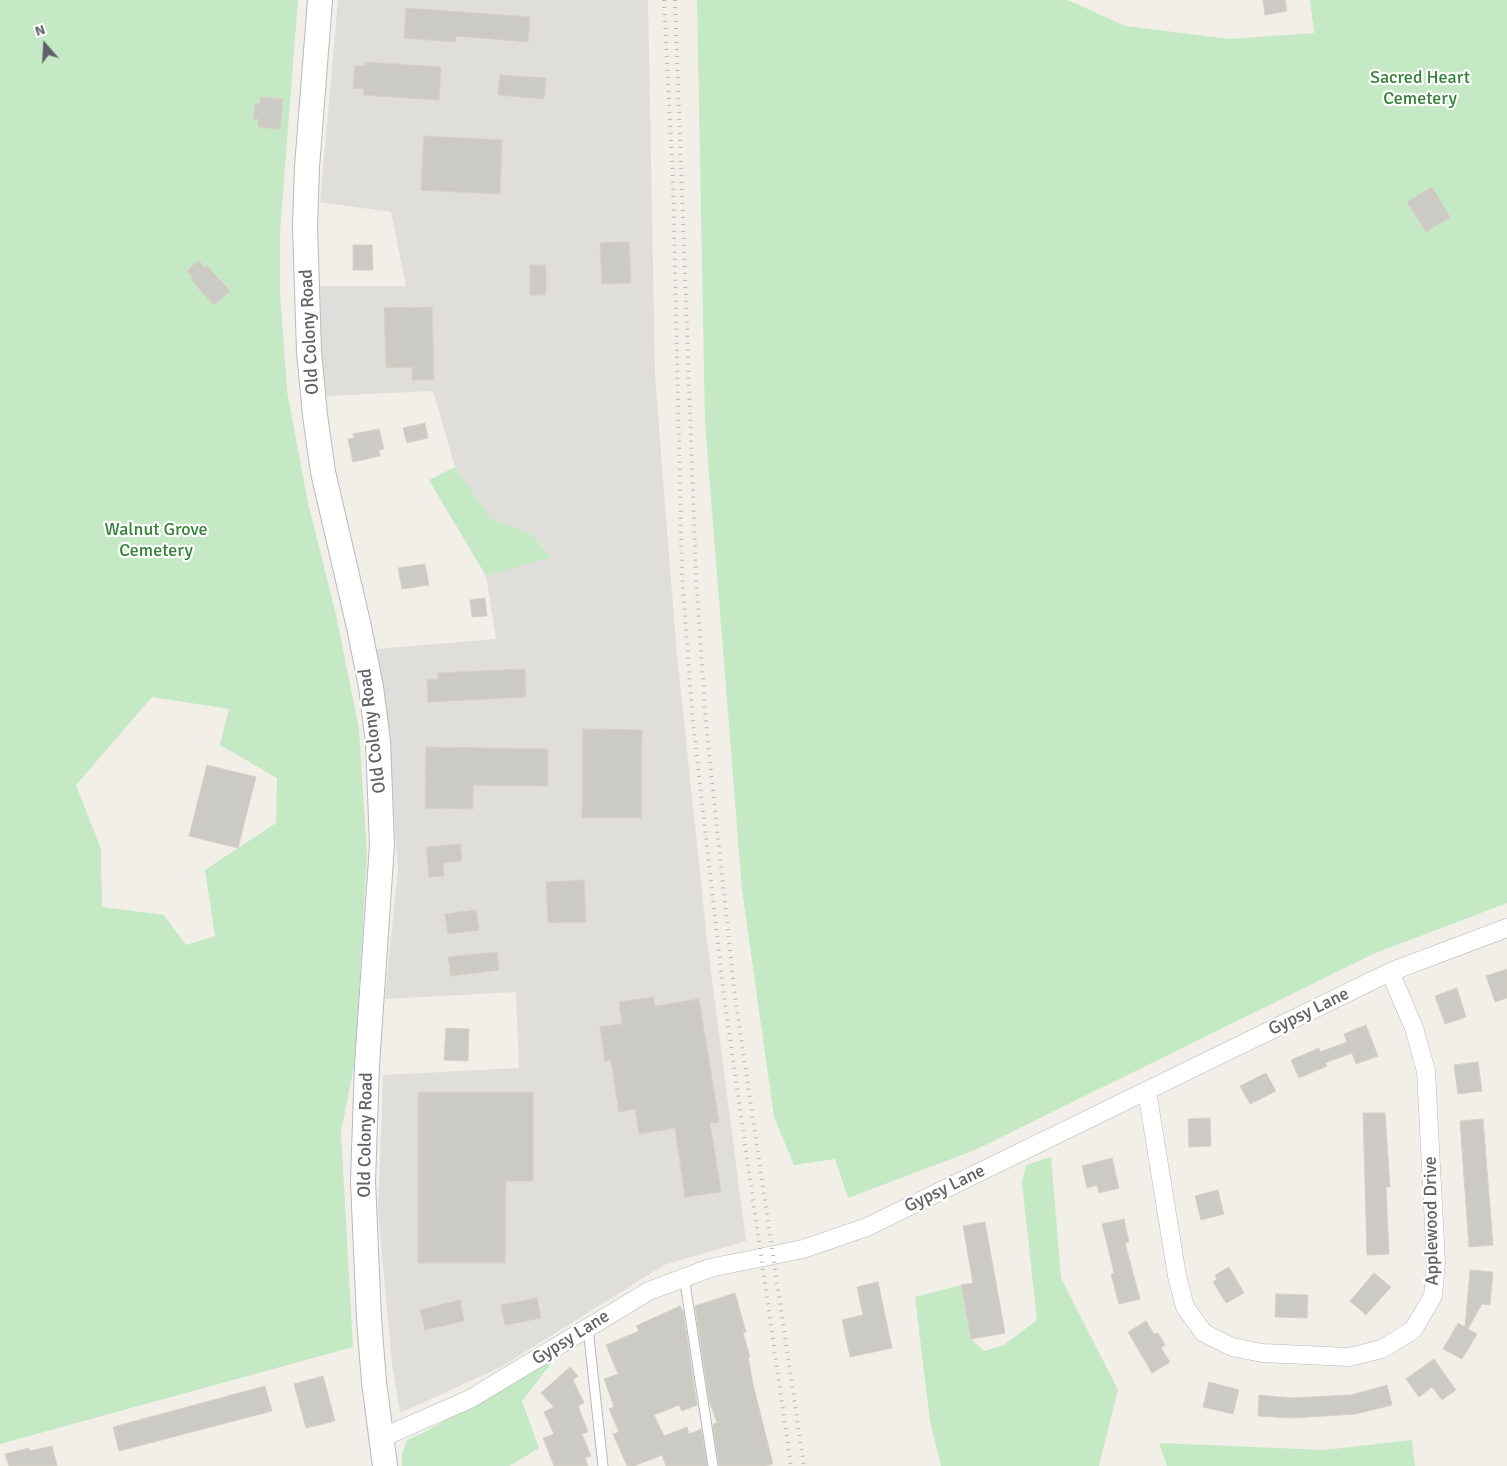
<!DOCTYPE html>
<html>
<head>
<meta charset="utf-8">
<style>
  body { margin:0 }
  #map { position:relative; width:1507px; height:1466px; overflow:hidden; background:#f1efe8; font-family:Signika,sans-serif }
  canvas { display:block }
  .north { position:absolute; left:20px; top:20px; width:50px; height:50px; -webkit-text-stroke:4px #fff; paint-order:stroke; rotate:341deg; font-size:14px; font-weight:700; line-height:20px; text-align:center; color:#5f6368 }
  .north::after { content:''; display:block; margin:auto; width:18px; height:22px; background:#5f6368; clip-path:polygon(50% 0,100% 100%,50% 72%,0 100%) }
</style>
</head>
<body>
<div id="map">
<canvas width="1507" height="1466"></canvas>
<div class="north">N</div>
</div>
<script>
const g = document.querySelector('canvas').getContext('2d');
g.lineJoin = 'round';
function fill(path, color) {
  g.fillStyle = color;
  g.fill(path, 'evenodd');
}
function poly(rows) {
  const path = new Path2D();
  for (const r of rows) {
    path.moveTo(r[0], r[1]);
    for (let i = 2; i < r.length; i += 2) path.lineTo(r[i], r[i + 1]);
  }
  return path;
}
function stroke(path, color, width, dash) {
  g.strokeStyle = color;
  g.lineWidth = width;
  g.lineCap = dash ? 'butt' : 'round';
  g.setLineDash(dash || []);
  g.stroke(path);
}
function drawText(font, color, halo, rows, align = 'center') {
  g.font = font + ' Signika,sans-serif';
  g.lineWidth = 4.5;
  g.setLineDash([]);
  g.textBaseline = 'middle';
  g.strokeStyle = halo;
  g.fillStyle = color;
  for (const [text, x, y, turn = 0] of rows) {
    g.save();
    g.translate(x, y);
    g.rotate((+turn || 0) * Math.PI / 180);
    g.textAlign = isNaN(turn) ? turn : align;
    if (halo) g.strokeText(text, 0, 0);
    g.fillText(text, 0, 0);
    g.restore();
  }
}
fill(poly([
  [338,0,648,0,655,374,664,493,677,655,708,949,746,1241,664,1265,501,1367,400,1413,392,1363,378,1211,383,1075,519,1068,516,992,385,999,398,868,389,751,375,649,496,639,486,576,551,556,531,533,491,519,455,467,433,391,325,396,316,286,406,286,391,212,320,202]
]), '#e0deda');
fill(poly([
  [0,0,298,0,280,231,280,292,287,391,308,503,336,615,359,729,367,856,355,1061,341,1132,353,1347,0,1444],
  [152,697,229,709,220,745,277,778,276,823,205,870,215,936,186,945,164,915,102,907,101,849,76,785],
  [697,0,1068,0,1125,26,1230,39,1314,33,1310,0,1507,0,1507,903,1373,954,975,1150,848,1198,835,1159,794,1165,774,1117,742,890,705,422],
  [455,467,491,519,531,533,551,557,486,576,429,480],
  [1051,1157,1061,1278,1118,1390,1099,1466,941,1466,930,1421,915,1297,961,1285,971,1339,984,1351,1004,1345,1037,1320,1022,1183,1026,1165],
  [556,1357,522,1401,539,1448,509,1466,402,1466,402,1454,407,1440,423,1433],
  [1412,1440,1415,1466,1167,1466,1159,1443,1324,1450]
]), '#c5e8c5');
const building = poly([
  [1263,0,1285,0,1287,11,1265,15,1263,0],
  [406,8,530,17,528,42,456,36,455,42,404,38,406,8],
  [365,62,441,67,439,100,363,95,364,89,353,88,355,66,365,66,365,62],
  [500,75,546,78,544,99,498,95,500,75],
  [260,97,283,99,280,129,258,127,258,119,253,119,255,104,260,104,260,97],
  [424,136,502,140,500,194,421,190,424,136],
  [1432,187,1450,217,1426,232,1407,202,1432,187],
  [629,242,631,283,602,284,600,243,629,242],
  [353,245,372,245,373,270,353,270,353,245],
  [198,260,205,268,207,266,230,291,214,305,191,280,193,278,187,271,198,260],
  [530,265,546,265,546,295,530,295,530,265],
  [432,307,434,380,412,380,412,367,386,368,384,308,432,307],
  [425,423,428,438,407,443,403,428,425,423],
  [379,429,384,449,379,450,380,456,353,462,348,439,354,438,353,434,379,429],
  [425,564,429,585,402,589,398,568,425,564],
  [485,598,487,616,472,617,470,600,485,598],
  [525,669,526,697,428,702,427,680,438,679,438,673,525,669],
  [583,729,642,730,641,818,582,818,583,729],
  [426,747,548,749,548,786,473,785,473,809,425,808,426,747],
  [207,765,256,777,238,848,189,836,207,765],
  [460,844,462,861,443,863,444,876,429,877,426,847,460,844],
  [584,880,586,922,548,923,546,882,584,880],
  [476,910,479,930,448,934,445,914,476,910],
  [497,952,499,970,451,976,448,957,497,952],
  [1507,969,1507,998,1495,1002,1486,976,1507,969],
  [1457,988,1466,1017,1445,1024,1435,996,1457,988],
  [654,997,655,1006,699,999,719,1122,710,1123,721,1192,685,1197,675,1128,639,1134,635,1109,619,1112,611,1060,605,1061,600,1027,622,1024,619,1002,654,997],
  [1366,1025,1378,1056,1356,1064,1352,1053,1325,1063,1327,1066,1299,1078,1291,1060,1319,1048,1320,1052,1347,1042,1344,1034,1366,1025],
  [446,1028,469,1029,468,1061,444,1060,446,1028],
  [1478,1062,1482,1091,1458,1094,1454,1065,1478,1062],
  [1266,1073,1276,1091,1250,1104,1240,1086,1266,1073],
  [418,1092,533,1092,533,1181,506,1181,505,1263,418,1263,418,1092],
  [1363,1113,1385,1113,1390,1187,1386,1187,1389,1254,1367,1255,1363,1113],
  [1210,1118,1211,1146,1189,1147,1188,1119,1210,1118],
  [1483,1119,1493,1245,1469,1247,1460,1121,1483,1119],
  [1112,1158,1119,1188,1099,1193,1097,1185,1087,1188,1082,1166,1112,1158],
  [1218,1190,1224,1214,1201,1220,1195,1196,1218,1190],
  [1124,1219,1129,1242,1125,1243,1140,1299,1119,1304,1111,1274,1114,1273,1102,1224,1124,1219],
  [985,1222,1005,1333,971,1339,961,1285,973,1283,963,1226,985,1222],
  [1229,1267,1244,1293,1226,1303,1213,1282,1217,1279,1215,1275,1229,1267],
  [1470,1270,1493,1272,1490,1305,1482,1304,1468,1329,1477,1334,1462,1359,1443,1349,1458,1323,1465,1327,1470,1270],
  [1374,1273,1391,1287,1366,1315,1350,1301,1374,1273],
  [878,1282,892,1348,850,1357,842,1320,863,1315,857,1287,878,1282],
  [735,1293,746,1332,743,1333,750,1357,748,1357,753,1384,773,1464,764,1466,719,1466,713,1424,717,1423,709,1400,695,1306,735,1293],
  [1276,1294,1308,1295,1307,1318,1275,1317,1276,1294],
  [537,1298,541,1318,505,1325,501,1305,537,1298],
  [460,1300,464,1321,425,1330,420,1310,460,1300],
  [680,1306,683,1311,697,1405,682,1411,679,1405,654,1415,664,1436,687,1427,689,1434,701,1429,707,1466,666,1466,662,1455,634,1466,627,1466,613,1434,619,1432,609,1409,614,1407,604,1379,618,1374,606,1345,639,1331,636,1326,680,1306],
  [1146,1321,1154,1334,1158,1333,1165,1345,1161,1348,1170,1362,1152,1373,1128,1332,1146,1321],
  [1434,1359,1456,1390,1442,1400,1432,1387,1419,1397,1406,1379,1434,1359],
  [570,1367,578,1376,573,1380,584,1403,578,1406,588,1432,582,1434,591,1456,585,1458,588,1466,554,1466,543,1438,554,1434,544,1412,554,1407,541,1393,570,1367],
  [323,1376,335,1421,306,1428,294,1384,323,1376],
  [1209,1382,1239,1390,1233,1414,1203,1407,1209,1382],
  [1387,1385,1392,1405,1356,1414,1292,1418,1258,1416,1259,1395,1290,1398,1351,1395,1387,1385],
  [265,1386,272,1411,119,1451,113,1427,265,1386],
  [52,1446,57,1466,9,1466,5,1454,29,1448,30,1451,52,1446]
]);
fill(building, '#cccac5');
stroke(building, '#d6d1c6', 1);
const lane = poly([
  [684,1276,713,1466],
  [588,1328,603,1466]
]);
const street = poly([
  [1147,1091,1177,1276,1185,1307,1204,1333,1232,1347,1262,1353,1349,1357,1382,1349,1413,1330,1433,1296,1436,1263,1426,1071,1414,1028,1390,972],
  [381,1438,470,1399,649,1291,710,1268,803,1249,867,1227,1390,972,1507,928]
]);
const secondary = poly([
  [320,0,307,167,305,226,309,352,315,415,323,472,359,627,371,687,378,742,382,845,367,1065,363,1181,369,1319,374,1382,385,1466]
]);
stroke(lane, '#b5b8bc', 11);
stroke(street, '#b5b8bc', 19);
stroke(secondary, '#b6babf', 26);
stroke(lane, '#fff', 9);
stroke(street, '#fff', 18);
stroke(secondary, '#fff', 24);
stroke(poly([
  [664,0,673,181,682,576,693,723,724,997,791,1466],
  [675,0,696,575,706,724,735,997,804,1466]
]), '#b6b7b8', 4, [1, 6]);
drawText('18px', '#348238', '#fff', [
  ["Sacred Heart",1420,78],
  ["Cemetery",1420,99],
  ["Walnut Grove",156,530],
  ["Cemetery",156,551]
]);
drawText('18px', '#5f6368', '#fff', [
  ["Old Colony Road",310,332,-93],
  ["Old Colony Road",373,731,-97],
  ["Gypsy Lane",1309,1012,-26],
  ["Old Colony Road",366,1135,-89],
  ["Gypsy Lane",945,1189,-26],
  ["Applewood Drive",1432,1221,-91],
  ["Gypsy Lane",571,1338,-32]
]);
</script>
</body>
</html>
